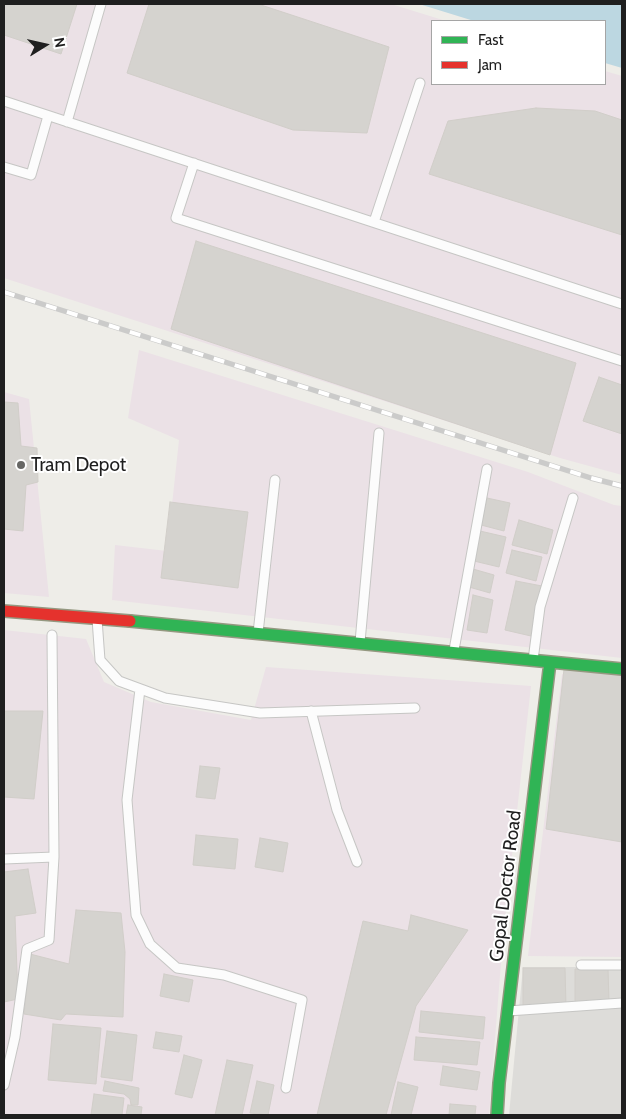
<!DOCTYPE html>
<html>
<head>
<meta charset="utf-8">
<style>
  body { margin:0 }
  #map { position:relative; width:626px; height:1119px; overflow:hidden; background:#eeede8; font-family:Cabin,sans-serif }
  canvas { display:block }
  .frame { position:absolute; inset:0; border:5px solid #1f1f1f; pointer-events:none }
  .legend { position:absolute; left:431px; top:20px; width:175px; height:65px; box-sizing:border-box; background:#fff; border:1px solid #a5a5a5; margin:0; padding:6px 9px; list-style:none; font-size:15px; color:#1f1f1f }
  .legend li { display:flex; align-items:center; gap:10px; height:25px }
  .legend b { width:25px; border:1px solid #a5a5a5 }
  .north { position:absolute; left:20px; top:20px; width:50px; height:50px; -webkit-text-stroke:4px #fff; paint-order:stroke; rotate:80deg; font-size:14px; font-weight:700; line-height:20px; text-align:center; color:#1f1f1f }
  .north::after { content:''; display:block; margin:auto; width:18px; height:22px; background:#1f1f1f; clip-path:polygon(50% 0,100% 100%,50% 72%,0 100%) }
</style>
</head>
<body>
<div id="map">
<canvas width="626" height="1119"></canvas>
<div class="frame"></div>
<ul class="legend">
<li><b style="height:6px;background:#30b455"></b>Fast</li>
<li><b style="height:6px;background:#e5322d"></b>Jam</li>
</ul>
<div class="north">N</div>
</div>
<script>
const g = document.querySelector('canvas').getContext('2d');
g.lineJoin = 'round';
function fill(path, color) {
  g.fillStyle = color;
  g.fill(path, 'evenodd');
}
function poly(rows) {
  const path = new Path2D();
  for (const r of rows) {
    path.moveTo(r[0], r[1]);
    for (let i = 2; i < r.length; i += 2) path.lineTo(r[i], r[i + 1]);
  }
  return path;
}
function stroke(path, color, width, dash) {
  g.strokeStyle = color;
  g.lineWidth = width;
  g.lineCap = dash ? 'butt' : 'round';
  g.setLineDash(dash || []);
  g.stroke(path);
}
function drawText(font, color, halo, rows, align = 'center') {
  g.font = font + ' Cabin,sans-serif';
  g.lineWidth = 4;
  g.setLineDash([]);
  g.textBaseline = 'middle';
  g.strokeStyle = halo;
  g.fillStyle = color;
  for (const [text, x, y, turn = 0] of rows) {
    g.save();
    g.translate(x, y);
    g.rotate((+turn || 0) * Math.PI / 180);
    g.textAlign = isNaN(turn) ? turn : align;
    if (halo) g.strokeText(text, 0, 0);
    g.fillText(text, 0, 0);
    g.restore();
  }
}
fill(poly([
  [523,967,622,967,622,1115,509,1115]
]), '#dddcd9');
fill(poly([
  [4,4,391,4,446,21,432,21,432,84,605,84,605,71,622,76,622,475,560,458,4,278],
  [139,350,528,472,614,505,622,506,622,658,112,600,115,545,167,551,179,440,128,418],
  [4,392,29,399,49,597,4,593],
  [4,630,86,639,104,682,151,702,251,720,266,667,531,686,503,937,489,1115,4,1115],
  [562,674,622,681,622,957,528,956]
]), '#ebe1e6');
fill(poly([
  [419,4,622,4,622,68,605,63,605,21,474,21]
]), '#bcd7e1');
const building = poly([
  [4,4,77,4,61,54,4,35,4,4],
  [149,4,258,4,389,47,367,133,293,130,127,73,149,4],
  [536,108,595,111,622,120,622,235,429,174,448,121,536,108],
  [196,241,576,363,550,455,171,329,196,241],
  [599,377,622,385,622,434,583,421,599,377],
  [4,402,18,403,21,446,37,448,38,482,26,485,23,531,4,529,4,402],
  [487,498,510,503,504,531,481,525,487,498],
  [170,502,248,512,238,588,161,578,170,502],
  [519,520,553,530,547,554,512,545,519,520],
  [480,531,506,537,499,567,474,561,480,531],
  [512,550,542,557,536,581,506,573,512,550],
  [473,569,494,575,490,593,469,587,473,569],
  [516,581,542,586,531,636,505,630,516,581],
  [473,595,493,600,487,633,467,630,473,595],
  [564,669,622,675,622,842,546,829,564,669],
  [4,711,43,711,34,799,4,797,4,711],
  [200,766,220,768,215,799,196,797,200,766],
  [196,835,238,839,235,869,193,865,196,835],
  [260,838,288,843,283,872,255,867,260,838],
  [28,869,36,913,15,916,18,999,4,1002,4,872,28,869],
  [76,910,121,913,125,952,123,1017,66,1014,61,1020,24,1014,30,954,69,964,76,910],
  [411,915,468,930,416,1006,386,1115,317,1115,363,921,408,931,411,915],
  [523,968,565,968,566,1007,523,1007,523,968],
  [608,968,609,1003,575,1003,575,969,608,968],
  [164,974,193,980,189,1002,160,996,164,974],
  [421,1011,485,1017,483,1039,419,1032,421,1011],
  [53,1024,101,1028,96,1084,48,1080,53,1024],
  [107,1031,137,1035,132,1081,101,1077,107,1031],
  [156,1032,182,1036,179,1052,153,1048,156,1032],
  [416,1037,480,1042,477,1065,414,1060,416,1037],
  [184,1055,202,1060,192,1098,175,1094,184,1055],
  [227,1060,253,1065,242,1115,215,1115,227,1060],
  [443,1066,480,1072,477,1090,440,1085,443,1066],
  [105,1081,139,1088,138,1105,131,1105,130,1099,124,1094,103,1091,105,1081],
  [257,1081,274,1085,268,1115,250,1113,257,1081],
  [398,1082,418,1087,411,1115,391,1115,398,1082],
  [94,1094,124,1098,122,1115,91,1115,94,1094],
  [450,1104,476,1106,475,1115,449,1115,450,1104],
  [128,1105,142,1107,141,1115,126,1115,128,1105]
]);
fill(building, '#d5d3cf');
stroke(building, '#d1cec9', 1);
const lane = poly([
  [4,101,622,304],
  [67,122,101,4],
  [194,163,176,218,622,361],
  [4,167,31,175,48,116],
  [374,222,420,83],
  [97,619,100,660,119,681,165,698,260,713,415,708],
  [258,633,275,480],
  [360,642,379,433],
  [454,650,487,469],
  [533,660,540,607,573,498],
  [140,689,127,800,136,915,150,944,177,968,224,975,302,1000,286,1088],
  [311,711,337,810,357,862],
  [4,859,54,857],
  [581,965,622,965],
  [508,1011,622,1003],
  [4,1085,15,1037,27,949,49,940,54,857,52,635]
]);
const fast = poly([
  [130,621,622,669],
  [497,1115,499,1083,550,662]
]);
const jam = poly([
  [4,611,130,621]
]);
stroke(lane, '#c6c6c4', 11);
stroke(fast, '#949880', 14);
stroke(jam, '#949880', 14);
stroke(lane, '#fcfcfc', 9);
stroke(fast, '#30b455', 11);
stroke(jam, '#e5322d', 11);
const rail = poly([
  [4,292,591,478,622,486]
]);
stroke(rail, '#cbcbca', 5.5);
stroke(rail, '#fff', 4, [11]);
for (const [x, y, r, color] of [
  [21,465,5,"#676765"]
]) {
  const dot = new Path2D();
  dot.arc(x, y, r, 0, 2 * Math.PI);
  g.fillStyle = color;
  g.fill(dot);
  stroke(dot, '#fff', 2);
}
drawText('19px', '#1f1f1f', '#fff', [
  ["Tram Depot",31,465]
], 'left');
drawText('19px', '#1f1f1f', '#fff', [
  ["Gopal Doctor Road",506,886,-83]
]);
</script>
</body>
</html>
